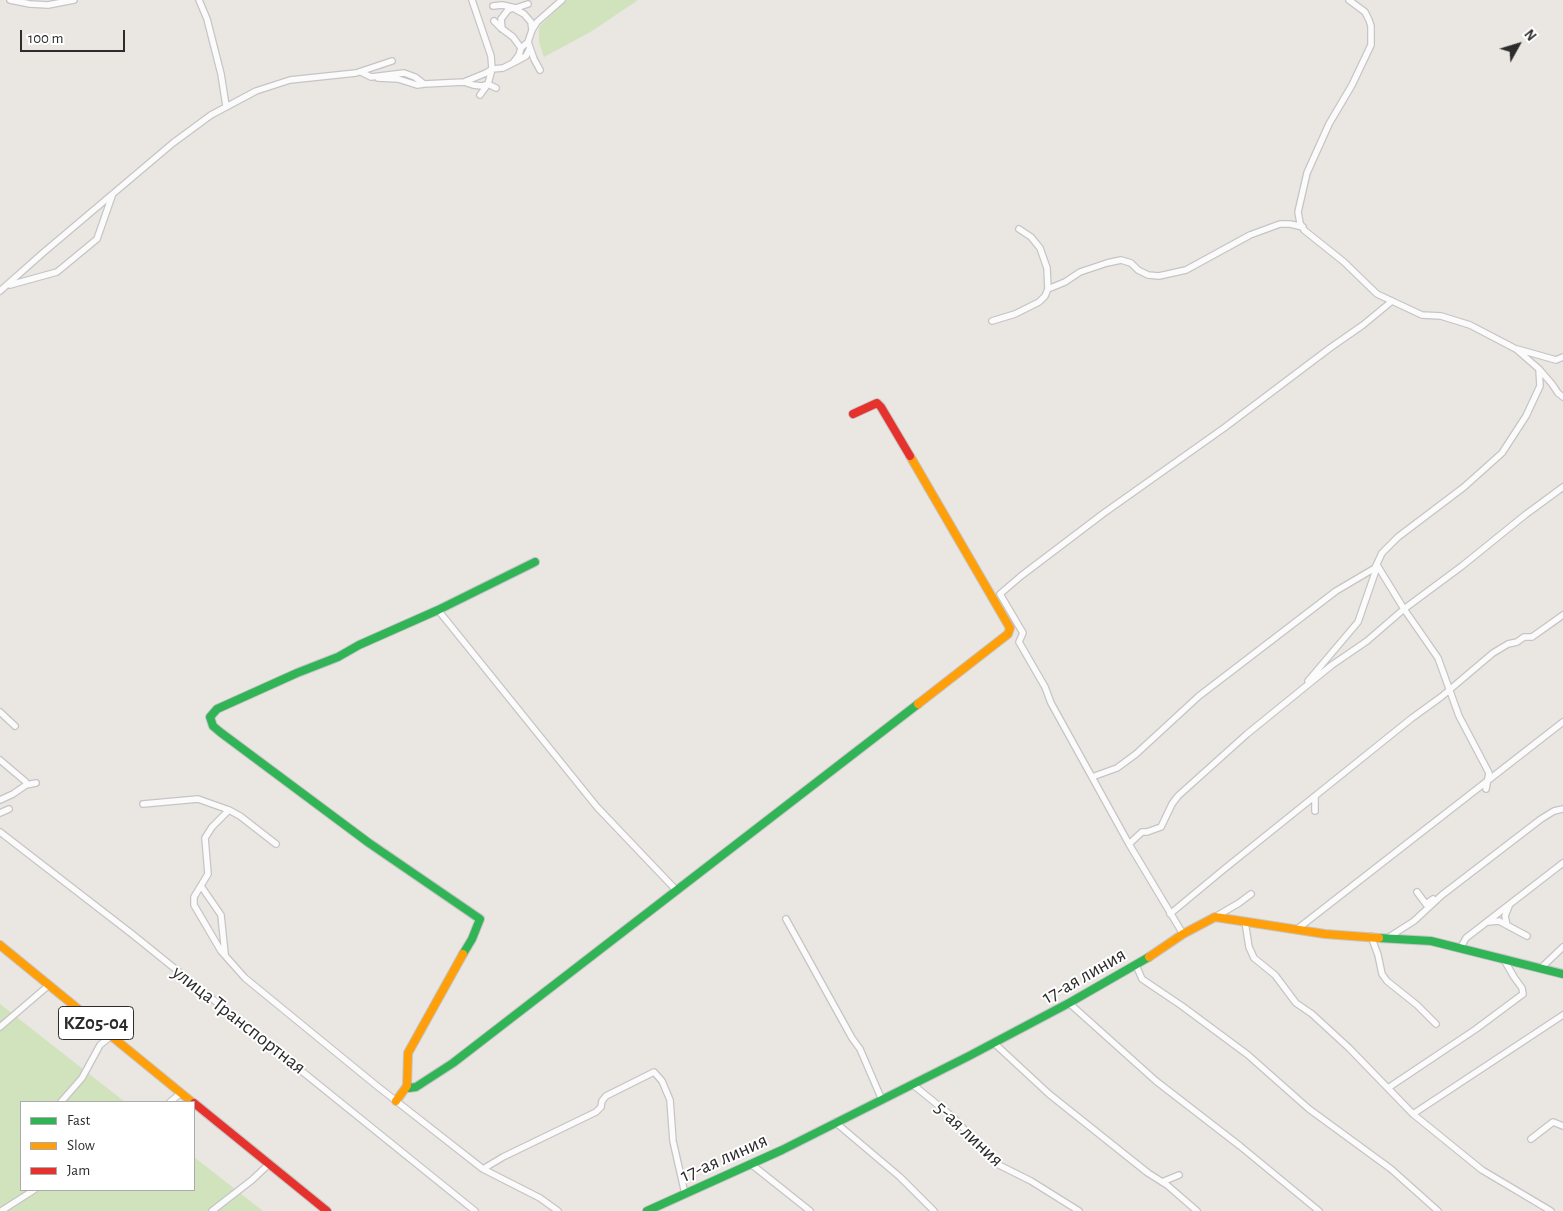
<!DOCTYPE html>
<html>
<head>
<meta charset="utf-8">
<style>
  body { margin:0 }
  #map { position:relative; width:1563px; height:1211px; overflow:hidden; background:#eae6e2; font-family:"Alegreya Sans",sans-serif }
  canvas { display:block }
  .legend { position:absolute; left:20px; top:1101px; width:175px; height:90px; box-sizing:border-box; background:#fff; border:1px solid #ababab; margin:0; padding:6px 9px; list-style:none; font-size:15px; color:#2c2c2c }
  .legend li { display:flex; align-items:center; gap:10px; height:25px }
  .legend b { width:25px; border:1px solid #ababab }
  .north { position:absolute; left:1493px; top:20px; width:50px; height:50px; -webkit-text-stroke:4px #fff; paint-order:stroke; rotate:51deg; font-size:14px; font-weight:700; line-height:20px; text-align:center; color:#2c2c2c }
  .north::after { content:''; display:block; margin:auto; width:18px; height:22px; background:#2c2c2c; clip-path:polygon(50% 0,100% 100%,50% 72%,0 100%) }
  .scale { position:absolute; left:20px; top:30px; width:105px; height:22px; box-sizing:border-box; border:2px solid #2c2c2c; border-top:0; padding-left:6px; font-size:15px; line-height:18px; white-space:nowrap; color:#2c2c2c; -webkit-text-stroke:4px #fff; paint-order:stroke }
</style>
</head>
<body>
<div id="map">
<canvas width="1563" height="1211"></canvas>
<ul class="legend">
<li><b style="height:6px;background:#30b455"></b>Fast</li>
<li><b style="height:6px;background:#ff9f0a"></b>Slow</li>
<li><b style="height:6px;background:#e5322d"></b>Jam</li>
</ul>
<div class="north">N</div>
<div class="scale">100 m</div>
</div>
<script>
const g = document.querySelector('canvas').getContext('2d');
g.lineJoin = 'round';
function fill(path, color) {
  g.fillStyle = color;
  g.fill(path, 'evenodd');
}
function poly(rows) {
  const path = new Path2D();
  for (const r of rows) {
    path.moveTo(r[0], r[1]);
    for (let i = 2; i < r.length; i += 2) path.lineTo(r[i], r[i + 1]);
  }
  return path;
}
function stroke(path, color, width, dash) {
  g.strokeStyle = color;
  g.lineWidth = width;
  g.lineCap = dash ? 'butt' : 'round';
  g.setLineDash(dash || []);
  g.stroke(path);
}
function drawText(font, color, halo, rows, align = 'center') {
  g.font = font + ' "Alegreya Sans",sans-serif';
  g.lineWidth = 4;
  g.setLineDash([]);
  g.textBaseline = 'middle';
  g.strokeStyle = halo;
  g.fillStyle = color;
  for (const [text, x, y, turn = 0] of rows) {
    g.save();
    g.translate(x, y);
    g.rotate((+turn || 0) * Math.PI / 180);
    g.textAlign = isNaN(turn) ? turn : align;
    if (halo) g.strokeText(text, 0, 0);
    g.fillText(text, 0, 0);
    g.restore();
  }
}
fill(poly([
  [567,0,638,0,592,31,544,57,539,42,539,27],
  [0,1004,125,1102,21,1102,21,1190,194,1190,194,1157,263,1211,0,1211]
]), '#d0e3bc');
const street = poly([
  [10,0,30,4,48,5,74,0],
  [199,0,207,19,221,74,226,106],
  [1349,0,1365,12,1369,20,1371,26,1371,45,1352,85,1329,124,1307,173,1298,212,1300,223,1304,230,1344,262,1377,294,1422,315,1441,316,1470,325,1516,349,1539,369,1552,384,1558,393,1563,397],
  [493,6,502,5,516,8,528,4],
  [502,29,501,19,508,10,513,8,524,14,531,22,532,30,528,42,521,48],
  [532,30,537,22,562,0],
  [528,42,534,59,540,70],
  [515,62,526,56,530,48],
  [361,72,371,77,404,73,415,77,424,84,464,82,486,73,492,69,491,56,472,0],
  [378,78,398,79,417,85,424,84],
  [464,82,473,85,482,86,488,84,492,69,503,68,513,63,519,55,521,48,513,37,501,28,494,21],
  [480,95,488,84,496,88],
  [10,285,57,272,97,239,112,196],
  [1048,289,1065,282,1080,272,1107,263,1121,260,1131,263,1138,270,1148,275,1159,276,1186,270,1250,235,1280,224,1290,224,1303,227],
  [0,291,44,252,173,143,211,115,256,91,290,80,356,73,392,61],
  [992,321,1015,314,1039,302,1045,296,1048,289,1047,268,1040,248,1031,237,1019,229],
  [1517,349,1556,360,1563,357],
  [1377,565,1404,609,1438,658,1459,716,1489,773,1486,789],
  [438,610,597,807,677,891],
  [1308,681,1358,622,1377,567],
  [0,712,15,726],
  [0,760,26,782,26,785],
  [1092,777,1117,768,1136,754,1199,696,1336,591,1375,568,1382,553,1398,537,1464,487,1502,453,1526,416,1540,386,1539,369],
  [0,800,13,794,26,785,36,783],
  [143,804,198,799,229,810,212,827,205,838,208,874,194,897,194,905,221,951,245,978,377,1086,483,1169,540,1198,558,1211],
  [229,810,240,816,276,844],
  [1315,811,1315,796],
  [0,813,9,809],
  [0,832,132,934,475,1211],
  [1129,844,1142,832,1147,832,1161,827,1172,804,1178,796,1247,734,1332,665,1367,641,1404,609,1462,566,1525,515,1563,487],
  [201,886,221,915,225,954],
  [1417,892,1426,904,1433,899],
  [1170,914,1223,870,1412,718,1441,697,1493,653,1508,644,1517,642,1524,637,1532,637,1563,615],
  [1215,917,1239,903,1251,894],
  [786,919,852,1038,860,1049,882,1100],
  [1245,922,1249,947,1254,958,1275,975,1296,1003,1312,1014,1349,1048,1413,1114,1482,1170,1551,1211],
  [1488,922,1499,921,1527,936],
  [1507,925,1505,916,1509,906],
  [1296,930,1563,722],
  [1183,934,1129,844,1051,703,1045,687,1019,642,1023,633,1000,594,1021,576,1104,513,1224,428,1330,348,1363,325,1392,301],
  [1371,936,1378,955,1382,974,1387,981,1417,1005,1436,1024],
  [1389,937,1414,921,1442,895,1541,819,1554,811,1563,809],
  [1461,947,1466,938,1563,863],
  [1136,965,1142,979,1182,1006,1248,1055,1309,1109,1391,1169,1438,1211],
  [1541,968,1563,947],
  [1069,1003,1156,1081,1240,1146,1319,1211],
  [74,1024,82,1012],
  [0,1027,49,985],
  [994,1043,1049,1094,1148,1173,1167,1185,1197,1211],
  [912,1084,954,1118,995,1163,1031,1181,1079,1211],
  [1388,1088,1476,1029,1523,994,1522,988,1514,977,1503,958],
  [61,1102,82,1078,100,1045,111,1036],
  [170,1102,181,1093],
  [1413,1114,1563,1015],
  [835,1122,900,1177,934,1211],
  [1531,1139,1553,1122,1563,1126],
  [751,1164,810,1211],
  [483,1169,503,1157,596,1112,601,1107,602,1101,606,1096,654,1072,662,1081,670,1100,673,1141,685,1194],
  [1162,1182,1179,1175],
  [1,1211,34,1190],
  [212,1211,252,1180,269,1164]
]);
const fast = poly([
  [1379,938,1431,941,1563,974],
  [463,954,472,939,480,919,369,843,220,732,213,726,210,717,217,709,297,673,338,657,359,645,438,610,535,562],
  [407,1086,409,1088,416,1087,453,1063,918,704],
  [647,1211,782,1150,969,1056,1069,1003,1149,957]
]);
const slow = poly([
  [910,456,1010,628,1008,634,918,704],
  [0,945,192,1102],
  [1149,957,1183,934,1215,917,1325,934,1379,938],
  [396,1101,407,1086,408,1053,463,954]
]);
const jam = poly([
  [853,414,877,403,881,407,910,456],
  [194,1103,327,1211]
]);
stroke(street, '#c6c4c5', 8);
stroke(fast, '#c6c4c5', 10);
stroke(slow, '#c6c4c5', 10);
stroke(jam, '#c6c4c5', 10);
stroke(street, '#fcfbfb', 5.5);
stroke(fast, '#30b455', 8);
stroke(slow, '#ff9f0a', 8);
stroke(jam, '#e5322d', 8);
for (const [x, y, w] of [
  [96,1023,75]
]) {
  const box = new Path2D();
  box.roundRect(x - w / 2, y - 16.5, w, 33, 4);
  g.fillStyle = '#fff';
  g.fill(box);
  stroke(box, '#2c2c2c', 1);
}
drawText('bold 19px', '#2c2c2c', null, [
  ["KZ05-04",96,1023]
]);
drawText('20px', '#2c2c2c', '#fff', [
  ["17-ая линия",1084,976,-30],
  ["улица Транспортная",239,1020,38],
  ["5-ая линия",969,1134,43],
  ["17-ая линия",724,1158,-24]
]);
</script>
</body>
</html>
